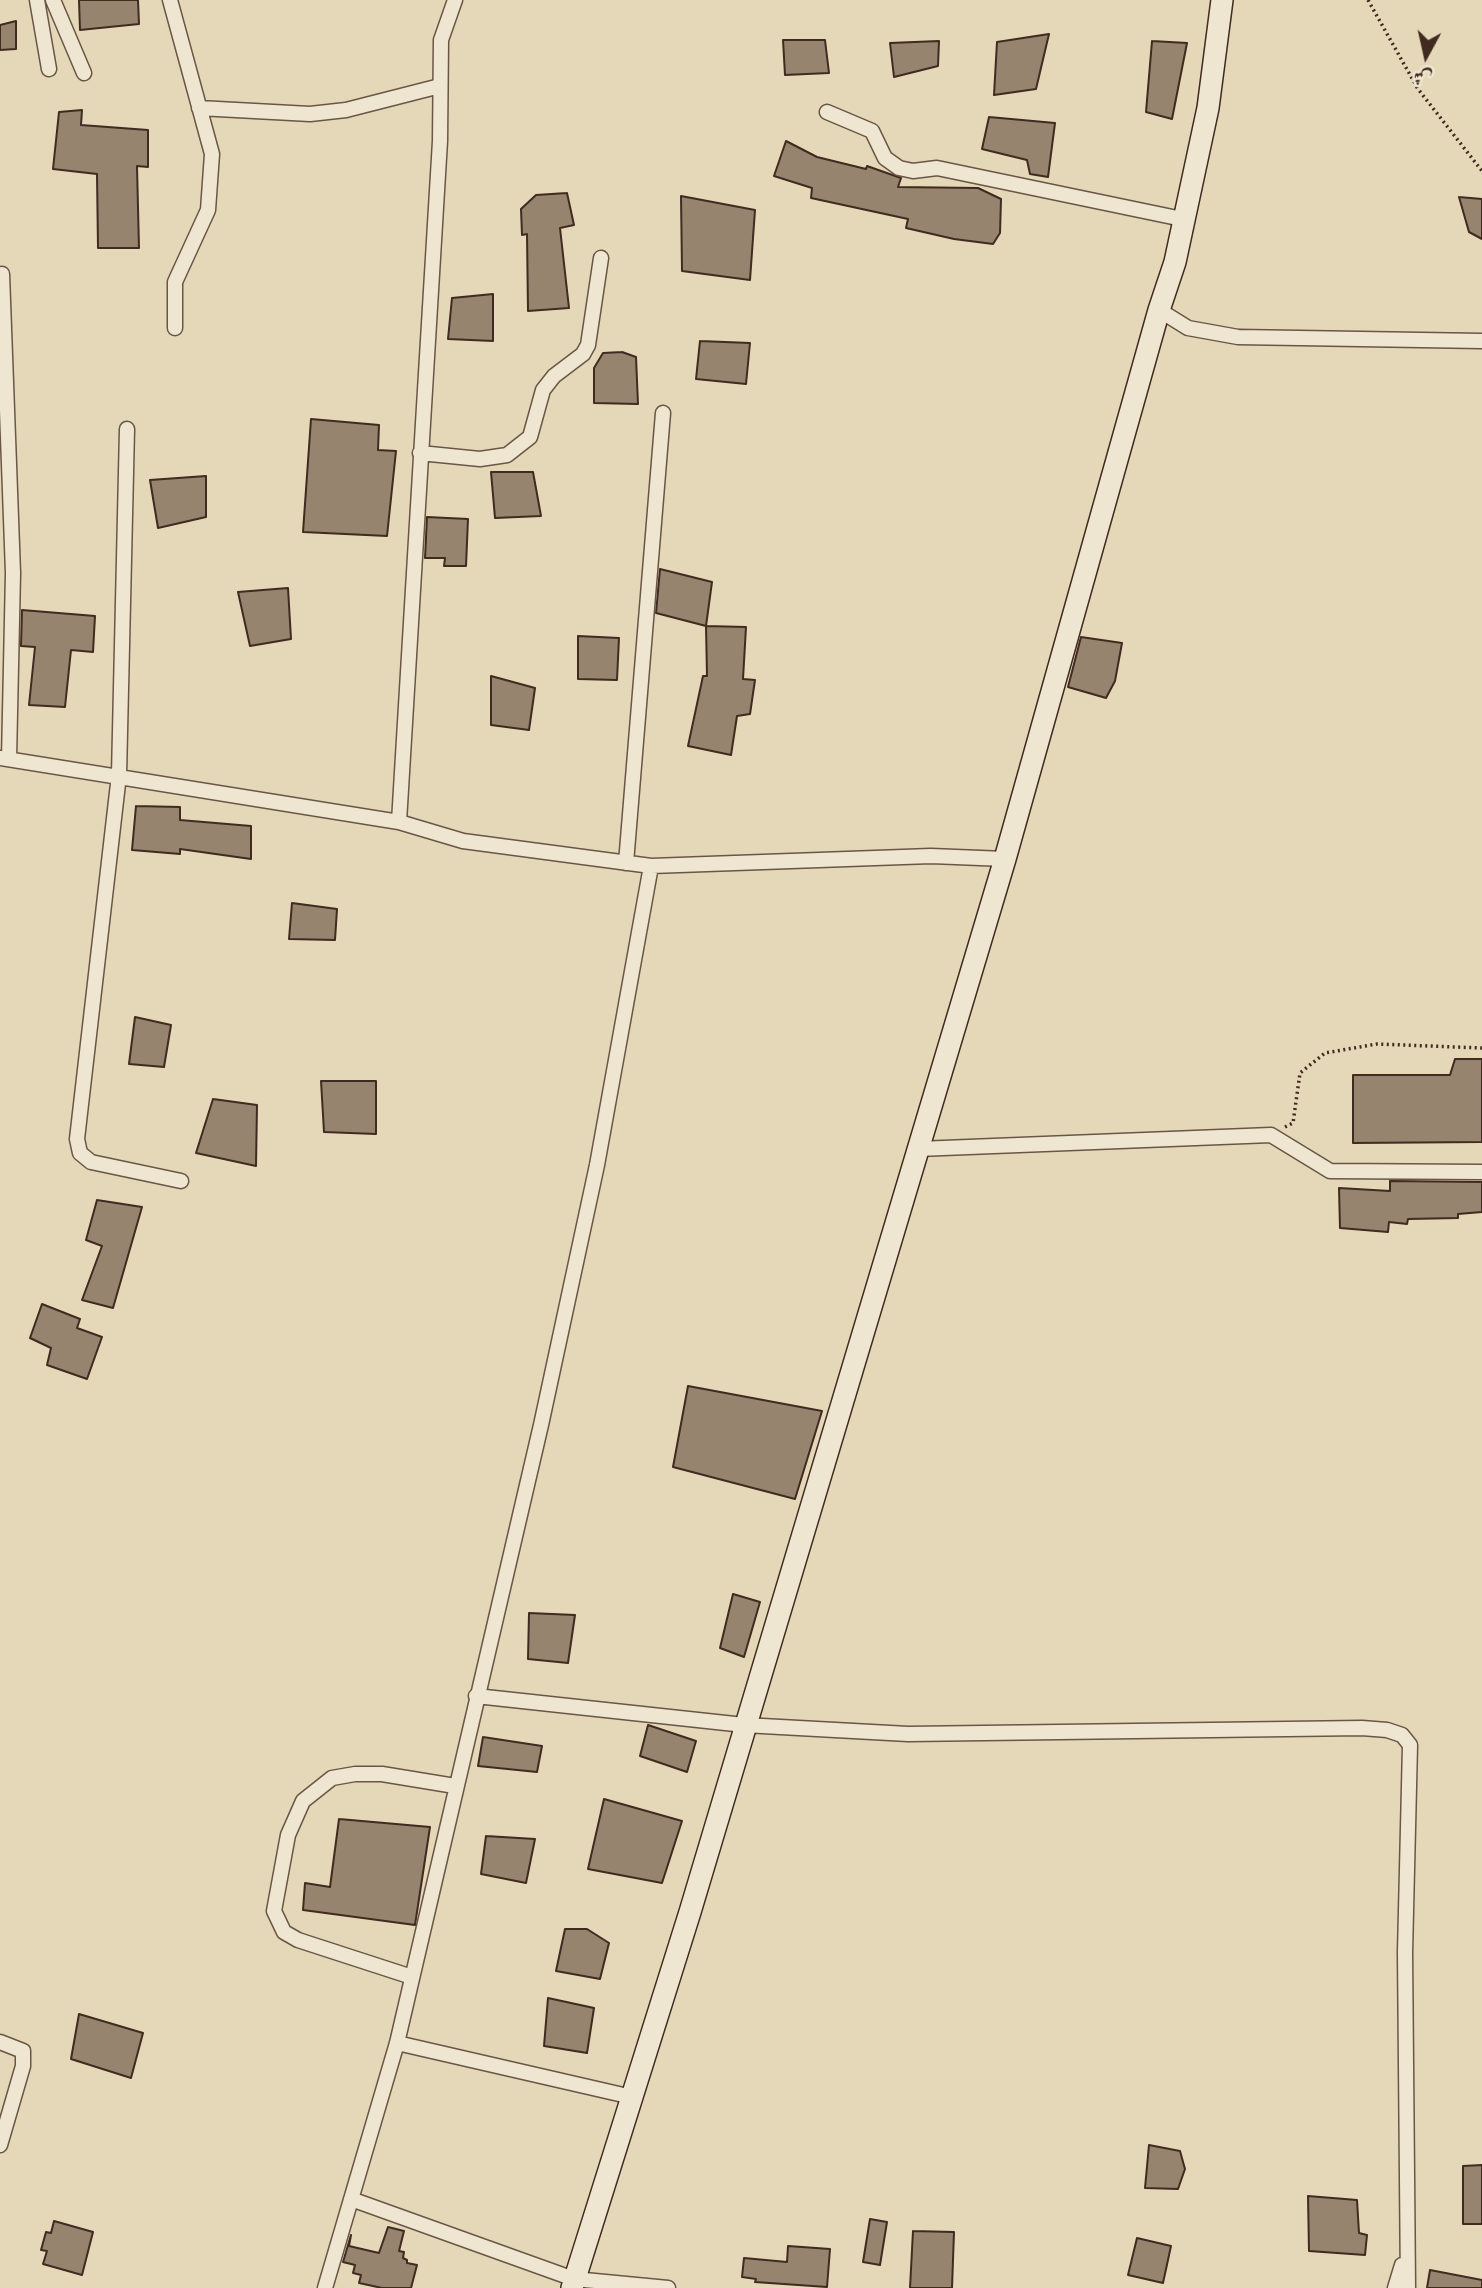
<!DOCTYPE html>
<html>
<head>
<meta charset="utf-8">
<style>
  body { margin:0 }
  #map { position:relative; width:1482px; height:2288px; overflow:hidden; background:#e5d8b8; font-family:"IM FELL DW Pica",Amiri,serif }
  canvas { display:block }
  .north { position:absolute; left:1391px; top:21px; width:70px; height:70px; -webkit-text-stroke:5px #eee6d1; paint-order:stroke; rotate:188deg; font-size:19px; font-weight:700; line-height:28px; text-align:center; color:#412a1f }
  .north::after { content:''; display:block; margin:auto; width:24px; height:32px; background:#412a1f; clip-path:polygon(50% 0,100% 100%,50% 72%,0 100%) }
</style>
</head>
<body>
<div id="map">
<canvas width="1482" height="2288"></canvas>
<div class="north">ش</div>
</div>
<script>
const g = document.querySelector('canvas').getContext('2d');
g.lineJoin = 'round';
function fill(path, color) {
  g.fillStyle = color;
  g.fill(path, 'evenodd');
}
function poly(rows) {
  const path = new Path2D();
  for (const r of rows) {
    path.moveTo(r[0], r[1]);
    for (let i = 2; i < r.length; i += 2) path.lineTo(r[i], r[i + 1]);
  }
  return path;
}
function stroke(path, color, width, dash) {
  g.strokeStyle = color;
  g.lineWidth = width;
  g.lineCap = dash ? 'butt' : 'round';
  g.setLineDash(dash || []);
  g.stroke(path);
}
const building = poly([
  [79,0,138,0,139,24,80,30,79,0],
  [16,21,16,49,0,50,0,25,16,21],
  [1049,34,1036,89,994,95,997,42,1049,34],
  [783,40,825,40,829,73,785,75,783,40],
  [939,41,938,66,894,77,890,43,939,41],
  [1152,41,1187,43,1172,119,1146,112,1152,41],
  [82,110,81,125,148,130,148,167,137,166,139,248,98,248,97,174,53,169,59,112,82,110],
  [989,117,1055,123,1048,177,1030,174,1027,160,982,149,989,117],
  [786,141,817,157,866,169,867,166,901,178,898,187,978,188,1001,199,1000,233,993,244,954,239,906,228,908,219,811,198,812,188,774,176,786,141],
  [567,193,574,225,560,228,569,308,528,311,527,234,522,235,521,209,536,195,567,193],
  [681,196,755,210,750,280,682,271,681,196],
  [1459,197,1482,199,1482,239,1469,232,1459,197],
  [493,294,493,341,448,339,452,298,493,294],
  [700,341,750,343,746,384,696,379,700,341],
  [622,352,636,357,638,404,594,403,594,368,603,353,622,352],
  [311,419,379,425,378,450,396,451,387,536,303,532,311,419],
  [491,472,533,472,541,516,495,518,491,472],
  [206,476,206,517,158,528,150,480,206,476],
  [427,517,468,519,466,566,444,566,445,558,425,558,427,517],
  [660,569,712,582,706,626,656,613,660,569],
  [288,588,291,639,250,646,238,592,288,588],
  [22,610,95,616,93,652,71,650,65,707,29,705,35,647,21,646,22,610],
  [706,626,746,627,743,679,755,680,750,714,737,716,731,755,688,746,703,676,707,676,706,626],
  [578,636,619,638,617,680,578,679,578,636],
  [1081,637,1122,643,1115,681,1106,698,1068,687,1081,637],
  [491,676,535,688,529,730,491,725,491,676],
  [136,806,180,807,180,820,251,826,251,859,180,849,180,854,132,850,136,806],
  [292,903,337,909,335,940,289,939,292,903],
  [135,1017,171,1025,164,1067,129,1064,135,1017],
  [1455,1059,1482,1059,1482,1142,1353,1143,1353,1075,1450,1075,1455,1059],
  [321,1081,376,1081,376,1134,324,1132,321,1081],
  [213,1099,257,1105,256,1166,196,1153,213,1099],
  [1390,1181,1482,1182,1482,1212,1458,1214,1458,1218,1408,1219,1407,1224,1389,1222,1388,1232,1340,1228,1339,1188,1390,1191,1390,1181],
  [97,1200,142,1207,113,1308,82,1300,102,1246,86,1240,97,1200],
  [42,1304,80,1319,77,1328,102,1337,87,1379,47,1365,51,1348,30,1338,42,1304],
  [688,1386,822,1411,795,1499,673,1467,688,1386],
  [733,1594,760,1602,744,1657,720,1648,733,1594],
  [529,1613,575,1615,568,1663,528,1659,529,1613],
  [648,1725,696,1741,687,1772,640,1756,648,1725],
  [483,1737,542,1746,537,1772,478,1766,483,1737],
  [604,1799,682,1821,662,1883,588,1869,604,1799],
  [339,1819,430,1827,415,1925,303,1910,305,1883,330,1887,339,1819],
  [486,1836,535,1839,526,1883,481,1874,486,1836],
  [565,1929,587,1929,609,1943,600,1979,556,1971,565,1929],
  [548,1998,594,2008,587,2053,544,2046,548,1998],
  [79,2014,143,2033,131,2078,71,2059,79,2014],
  [1149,2145,1180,2151,1185,2169,1178,2189,1145,2188,1149,2145],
  [1482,2165,1482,2224,1463,2224,1463,2166,1482,2165],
  [1308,2196,1357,2200,1359,2233,1367,2235,1365,2255,1309,2251,1308,2196],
  [870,2219,887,2222,880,2265,863,2262,870,2219],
  [54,2221,93,2232,82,2275,43,2264,47,2251,41,2250,46,2232,51,2233,54,2221],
  [388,2227,404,2231,399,2251,404,2252,403,2258,407,2260,407,2263,417,2265,411,2288,382,2288,359,2283,361,2275,353,2273,355,2265,343,2262,351,2235,349,2246,379,2253,388,2227],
  [913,2231,954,2232,952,2288,910,2288,913,2231],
  [1137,2238,1171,2246,1163,2283,1128,2275,1137,2238],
  [788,2246,830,2249,827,2287,755,2282,756,2279,742,2277,744,2258,787,2262,788,2246],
  [1430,2270,1482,2280,1482,2288,1427,2288,1430,2270]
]);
fill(building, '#96846f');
stroke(building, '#412a1f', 2);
const street = poly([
  [37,0,49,69],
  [53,0,84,73],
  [170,0,212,154,208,210,175,282,175,328],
  [199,108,310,114,346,110,440,86],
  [827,112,872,131,885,158,899,168,913,171,937,168,1187,220],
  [2,274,13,573,9,759],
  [1159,310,1188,328,1238,337,1482,341],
  [127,429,119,775,77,1139,80,1153,91,1162,181,1181],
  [420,453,480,459,507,455,530,437,543,390,554,376,583,354,588,345,601,258],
  [0,758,399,822,463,841,651,866,931,856,1005,859],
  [399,822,440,141,441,40,455,0],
  [626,863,663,413],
  [918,1149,1271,1135,1330,1171,1482,1172],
  [476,1696,744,1725,908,1734,1362,1728,1387,1730,1402,1735,1410,1745,1405,1952,1408,2288],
  [412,1977,298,1940,284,1932,274,1911,288,1835,303,1801,332,1778,355,1774,382,1774,455,1786],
  [0,2042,23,2051,23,2066,0,2145],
  [397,2043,632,2097],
  [351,2199,574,2279,668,2288],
  [325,2288,397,2043,541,1425,597,1165,651,866],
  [1395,2288,1402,2265]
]);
const secondary = poly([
  [572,2288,690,1912,1005,859,1159,310,1175,262,1208,108,1222,0]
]);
stroke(street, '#6a5645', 17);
stroke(secondary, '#412a1f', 24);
stroke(poly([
  [1368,0,1418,89,1482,171],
  [1285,1127,1293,1123,1300,1073,1325,1053,1377,1044,1482,1048]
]), '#412a1f', 3.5, [2, 3.5]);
stroke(street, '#eee6d1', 14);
stroke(secondary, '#eee6d1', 21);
</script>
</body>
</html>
